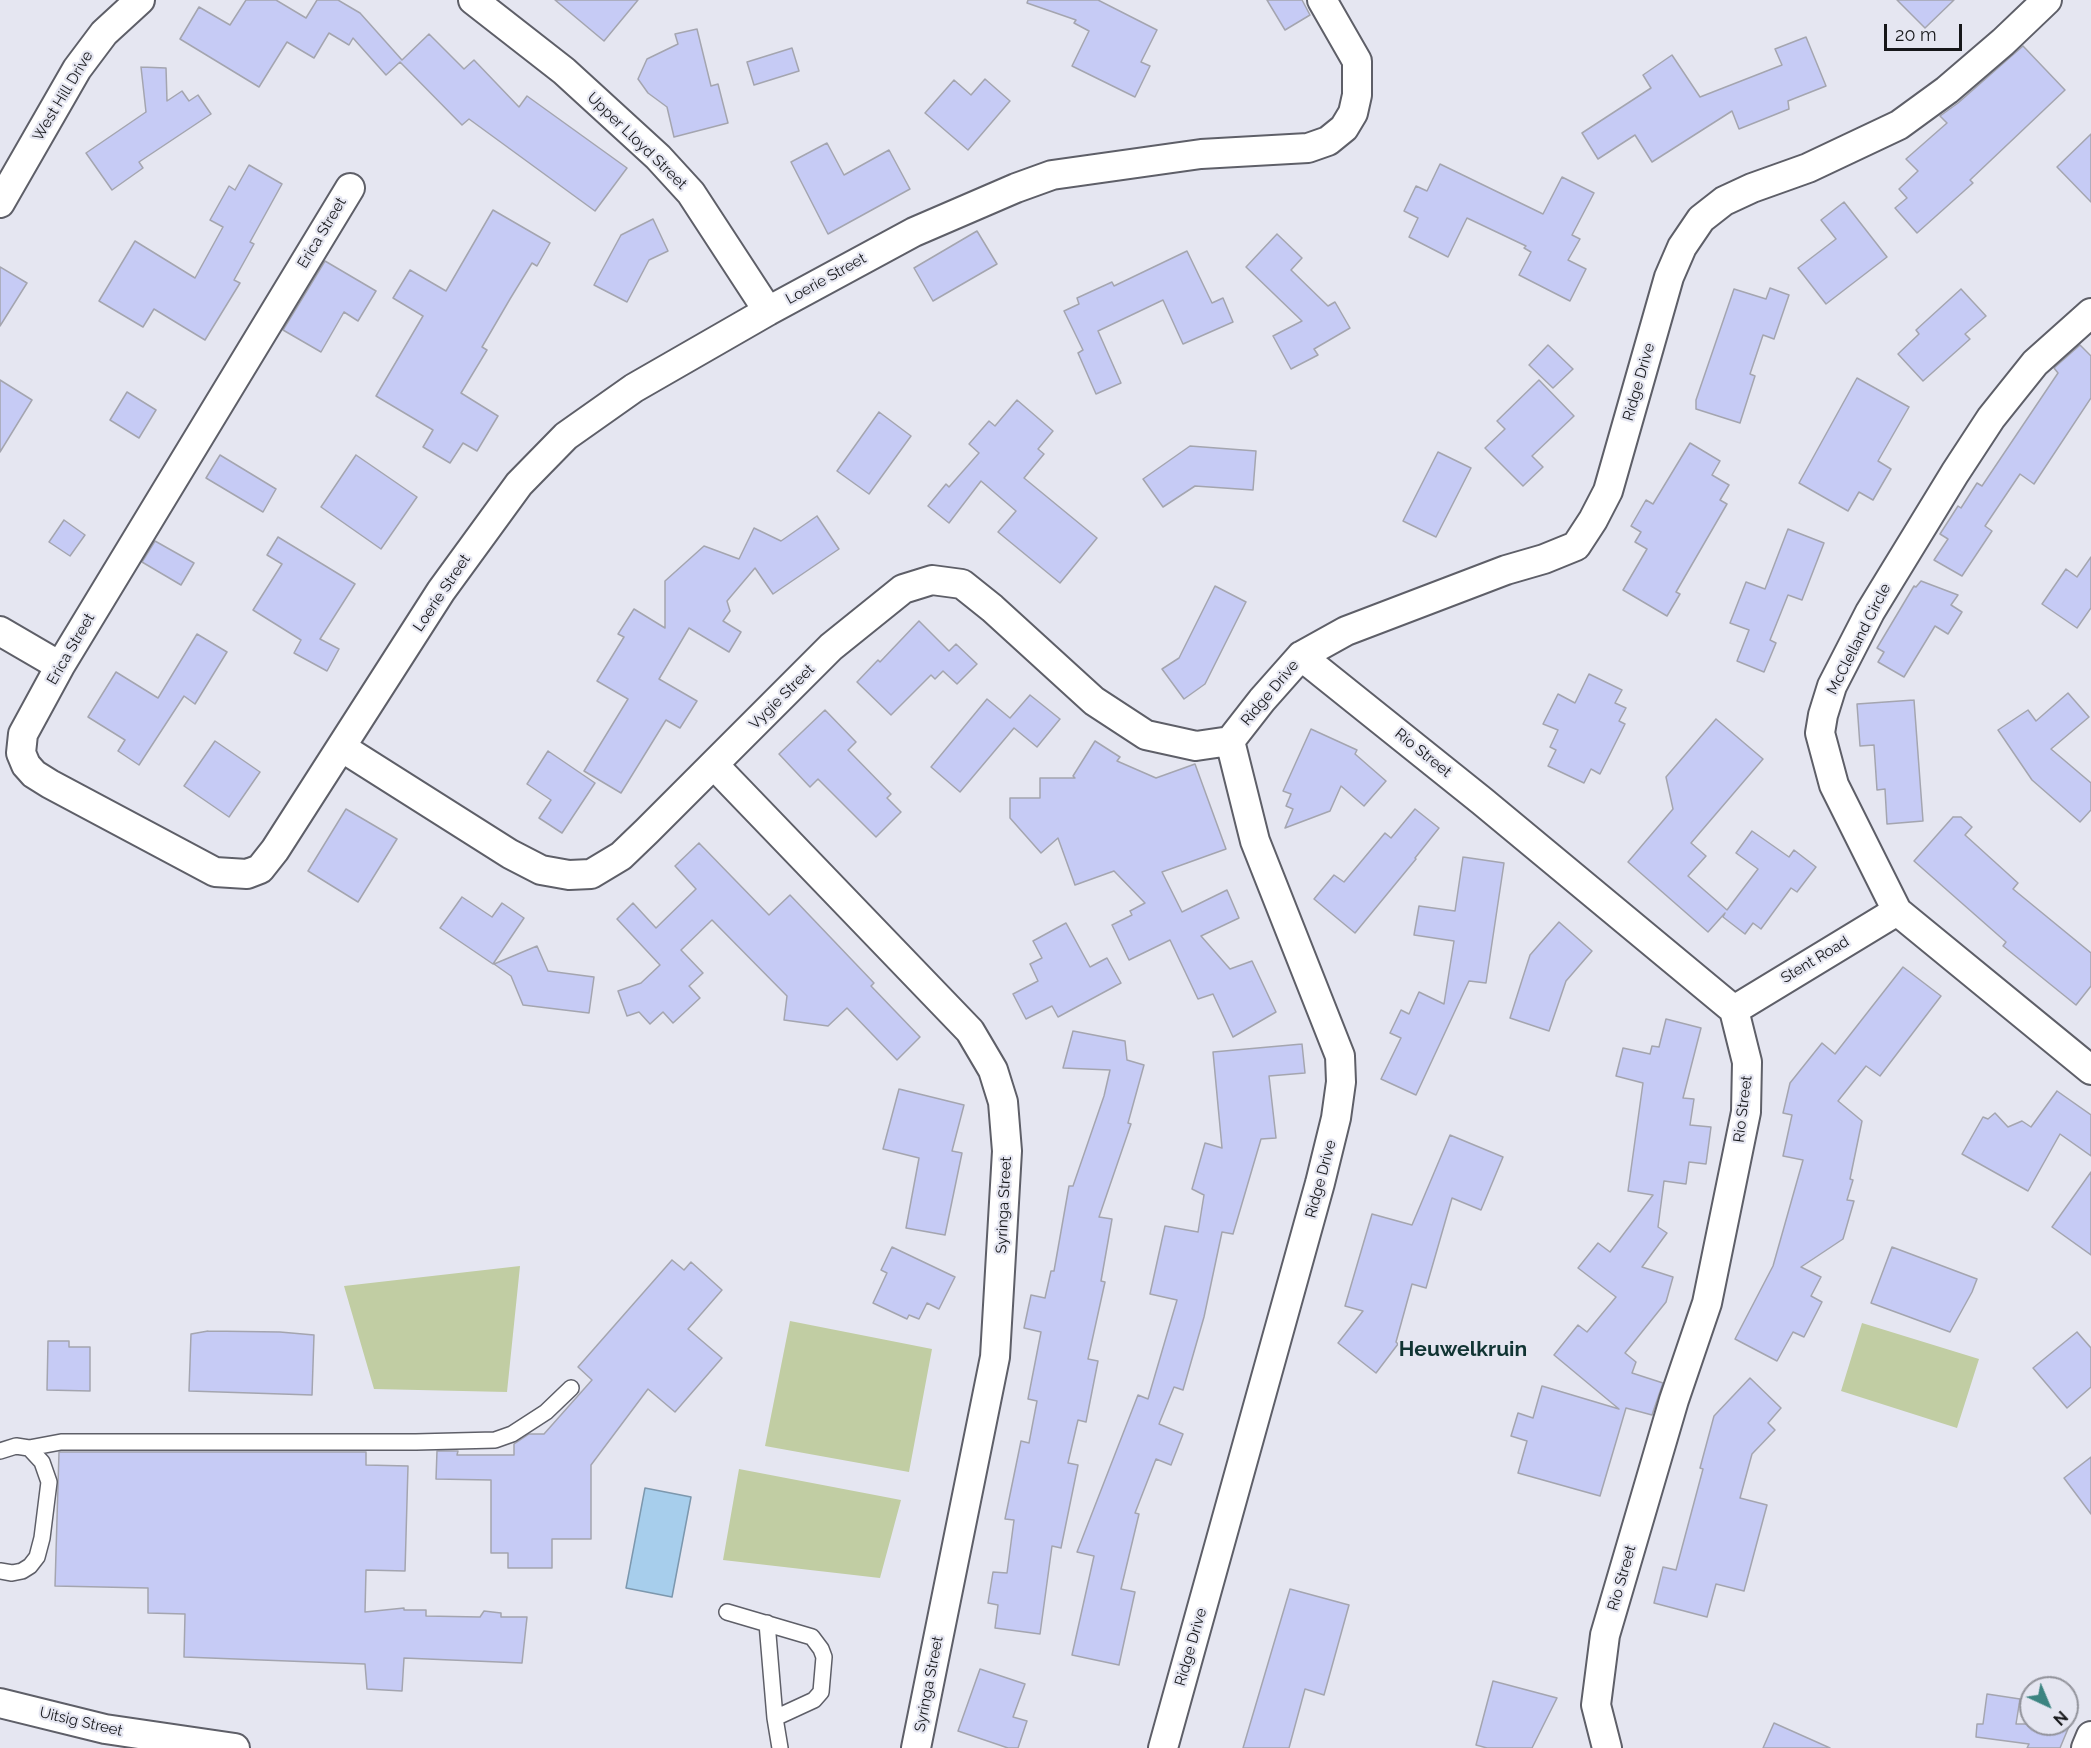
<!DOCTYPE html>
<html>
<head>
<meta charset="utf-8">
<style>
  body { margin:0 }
  #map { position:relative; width:2091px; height:1748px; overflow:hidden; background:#e5e6f1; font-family:Raleway,sans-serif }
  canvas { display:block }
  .north { position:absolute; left:2019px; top:1676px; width:60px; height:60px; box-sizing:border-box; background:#e5e6f1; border:2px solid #92939b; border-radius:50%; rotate:136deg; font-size:16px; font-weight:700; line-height:24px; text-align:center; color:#16171a }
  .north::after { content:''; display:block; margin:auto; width:21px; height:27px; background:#3c8481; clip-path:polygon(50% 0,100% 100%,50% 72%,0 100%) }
  .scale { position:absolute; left:1884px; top:24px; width:78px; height:27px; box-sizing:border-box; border:3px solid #16171a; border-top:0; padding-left:8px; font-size:18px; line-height:21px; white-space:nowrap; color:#16171a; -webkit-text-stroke:4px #e5e6f1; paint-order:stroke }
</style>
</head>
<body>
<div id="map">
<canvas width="2091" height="1748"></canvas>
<div class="north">N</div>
<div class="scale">20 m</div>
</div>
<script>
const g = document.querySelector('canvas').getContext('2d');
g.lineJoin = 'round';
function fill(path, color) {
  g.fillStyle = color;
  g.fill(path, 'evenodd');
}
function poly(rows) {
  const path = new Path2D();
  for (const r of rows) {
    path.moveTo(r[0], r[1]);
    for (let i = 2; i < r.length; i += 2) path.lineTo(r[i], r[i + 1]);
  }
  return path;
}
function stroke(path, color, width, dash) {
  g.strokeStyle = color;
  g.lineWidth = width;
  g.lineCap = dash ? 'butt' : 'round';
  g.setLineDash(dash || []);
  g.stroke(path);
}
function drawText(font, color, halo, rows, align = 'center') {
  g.font = font + ' Raleway,sans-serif';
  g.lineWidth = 4.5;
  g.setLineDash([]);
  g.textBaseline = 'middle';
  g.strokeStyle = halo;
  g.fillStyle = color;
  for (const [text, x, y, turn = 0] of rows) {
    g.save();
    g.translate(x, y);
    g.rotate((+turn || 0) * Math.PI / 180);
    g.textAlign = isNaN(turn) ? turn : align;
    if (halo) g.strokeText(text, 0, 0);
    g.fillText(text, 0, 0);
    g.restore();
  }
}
fill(poly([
  [520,1266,507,1392,374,1389,344,1286],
  [790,1321,932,1349,909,1472,765,1446],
  [1862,1323,1979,1359,1957,1428,1841,1391],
  [739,1469,901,1500,880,1578,723,1560]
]), '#c1cda3');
const water = poly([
  [645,1488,691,1497,672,1597,626,1588,645,1488]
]);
fill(water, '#a7ceec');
stroke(water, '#7c97ad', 1.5);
const building = poly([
  [246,0,276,0,306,18,317,0,338,0,360,13,402,60,429,34,464,69,474,60,519,107,527,96,627,168,595,211,469,119,462,125,400,62,386,75,353,38,349,45,329,33,314,58,287,42,259,87,180,39,199,7,230,25,246,0],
  [555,0,638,0,604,41,555,0],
  [1028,0,1098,0,1157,30,1141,62,1150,66,1135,97,1072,66,1089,31,1074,23,1076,20,1027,3,1028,0],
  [1267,0,1302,0,1310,15,1285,30,1267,0],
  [1897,0,1954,0,1925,28,1897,0],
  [697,29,711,86,718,84,728,123,674,137,667,107,648,93,638,79,647,59,678,44,675,34,697,29],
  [1806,37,1826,86,1788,101,1789,109,1739,129,1732,111,1652,162,1635,135,1598,159,1582,133,1651,88,1643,75,1672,55,1700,97,1782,65,1775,49,1806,37],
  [2023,46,2065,90,1970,180,1973,183,1917,233,1895,208,1907,198,1899,189,1918,171,1906,159,1947,123,1940,116,1958,103,2023,46],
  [792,48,799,71,754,85,747,62,792,48],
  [141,67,166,68,167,101,182,91,189,101,198,95,211,114,139,162,143,168,112,190,86,153,146,112,141,67],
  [985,79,1010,101,968,150,925,113,954,80,971,95,985,79],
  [2091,134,2091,202,2057,167,2091,134],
  [827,143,844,175,889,150,910,189,828,234,791,162,827,143],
  [1440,164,1543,214,1562,177,1594,193,1572,235,1580,239,1568,260,1586,269,1570,301,1519,275,1531,252,1524,248,1526,246,1467,218,1448,257,1409,237,1418,218,1404,211,1416,186,1427,191,1440,164],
  [249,165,282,184,250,242,254,244,234,280,240,283,205,340,154,309,143,327,99,301,135,241,195,278,223,227,210,220,229,186,235,190,249,165],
  [1844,202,1887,257,1826,304,1798,268,1836,239,1821,220,1844,202],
  [493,210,550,243,537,266,532,263,510,299,482,347,487,350,461,393,498,416,477,451,463,443,450,463,423,447,433,430,376,396,423,316,393,298,410,270,446,291,493,210],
  [653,219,668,251,649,260,627,302,594,285,621,235,653,219],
  [977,231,997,264,933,301,914,268,977,231],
  [1277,234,1302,258,1291,270,1328,306,1335,302,1350,328,1314,349,1318,355,1291,369,1273,336,1302,321,1246,267,1277,234],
  [1187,251,1212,303,1223,298,1233,322,1183,344,1163,300,1098,331,1121,383,1096,394,1078,353,1083,350,1064,311,1079,304,1077,298,1112,282,1114,286,1187,251],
  [325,261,376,291,358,321,344,312,321,352,283,330,325,261],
  [0,267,27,283,0,326,0,267],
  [1770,288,1789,295,1774,339,1763,335,1750,374,1755,376,1740,423,1696,409,1696,400,1734,289,1766,299,1770,288],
  [1961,289,1986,316,1965,334,1970,339,1923,381,1898,354,1919,334,1916,330,1961,289],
  [1548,345,1573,369,1553,388,1529,365,1548,345],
  [2080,345,2091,356,2091,398,2034,484,2020,474,1985,526,1992,531,1962,576,1934,560,1948,539,1940,534,1958,506,1961,508,1977,483,1982,486,2058,373,2054,368,2080,345],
  [1857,378,1909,407,1878,461,1891,469,1873,500,1859,492,1848,511,1799,483,1857,378],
  [0,380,32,400,0,452,0,380],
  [1539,380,1574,416,1532,456,1543,467,1523,486,1485,448,1505,429,1497,421,1539,380],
  [127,392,156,410,139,438,110,420,127,392],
  [1017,400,1053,431,1038,449,1044,454,1024,478,1097,538,1060,583,998,532,1016,511,981,481,949,523,928,506,946,484,949,487,979,453,969,444,989,421,995,426,1017,400],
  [879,412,911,436,869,494,837,471,879,412],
  [1690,443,1720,461,1712,475,1729,485,1720,500,1727,504,1676,592,1680,594,1667,616,1623,590,1647,549,1635,542,1641,532,1631,526,1646,500,1653,504,1690,443],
  [1190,446,1256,451,1253,490,1195,486,1163,507,1143,479,1190,446],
  [1438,452,1471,468,1436,537,1403,521,1438,452],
  [220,455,276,489,263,512,206,478,220,455],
  [356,455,417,497,381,549,321,507,356,455],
  [817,516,839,549,773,594,755,568,727,601,730,611,723,621,741,632,729,652,689,628,659,679,697,701,680,728,666,720,621,793,584,771,628,699,597,681,624,637,618,634,634,609,665,628,665,581,704,546,739,559,754,528,781,541,817,516],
  [64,520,85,535,70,556,49,542,64,520],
  [1788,529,1824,543,1802,600,1788,595,1770,640,1776,643,1764,672,1737,661,1749,630,1730,623,1746,582,1765,589,1788,529],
  [278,537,355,584,320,639,339,649,327,671,294,653,301,640,253,610,282,564,267,555,278,537],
  [155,541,194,563,181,585,142,562,155,541],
  [2091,557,2091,608,2077,628,2042,604,2066,569,2077,577,2091,557],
  [1921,581,1958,595,1951,605,1962,612,1948,634,1935,626,1904,677,1878,662,1884,652,1877,648,1914,586,1916,587,1921,581],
  [1215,586,1246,602,1205,684,1184,699,1162,669,1179,658,1215,586],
  [919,621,949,651,956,644,977,664,957,684,943,671,935,679,931,675,891,715,857,682,878,660,880,662,919,621],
  [197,634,227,652,195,704,184,696,139,765,118,751,125,740,88,717,116,672,158,698,197,634],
  [1589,674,1622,690,1615,703,1626,708,1619,721,1625,724,1600,774,1591,769,1584,783,1548,766,1556,750,1550,747,1558,730,1543,724,1558,694,1575,703,1589,674],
  [2068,693,2089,717,2051,749,2091,783,2091,810,2080,822,2032,780,1998,730,2028,710,2036,721,2068,693],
  [1030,695,1060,719,1037,747,1014,728,960,792,931,767,987,699,1010,718,1030,695],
  [1914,700,1923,821,1887,824,1885,789,1877,790,1874,745,1860,746,1857,704,1914,700],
  [825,710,856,742,848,750,891,794,887,798,901,812,876,837,818,779,810,787,779,754,825,710],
  [1716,719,1763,759,1691,843,1706,856,1688,876,1727,910,1758,869,1736,853,1752,831,1789,857,1794,850,1816,867,1797,892,1791,888,1761,929,1753,923,1745,934,1723,917,1725,913,1708,932,1628,862,1673,809,1666,777,1716,719],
  [1311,729,1357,750,1355,754,1386,781,1364,806,1341,786,1330,811,1285,828,1293,809,1286,806,1291,794,1283,791,1311,729],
  [215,741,260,772,229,817,184,786,215,741],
  [1095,741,1120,757,1117,761,1156,778,1195,764,1226,849,1162,872,1182,912,1227,890,1239,918,1201,936,1230,969,1252,961,1276,1012,1233,1037,1213,994,1198,999,1170,940,1129,960,1112,925,1132,915,1130,911,1145,903,1114,871,1075,885,1058,838,1041,853,1010,818,1010,798,1040,798,1040,778,1075,778,1073,776,1095,741],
  [548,751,595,783,562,833,539,818,551,800,527,784,548,751],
  [346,809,397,839,358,902,308,871,346,809],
  [1415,809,1439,828,1415,858,1416,859,1355,933,1314,899,1334,875,1344,882,1385,833,1391,838,1415,809],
  [1953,817,1961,817,1972,827,1965,835,2018,883,2013,889,2091,953,2091,986,2076,1005,2003,946,2006,942,1914,861,1953,817],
  [699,843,769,915,790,895,874,983,871,986,920,1037,897,1060,847,1008,828,1026,784,1020,787,996,712,920,681,950,703,973,689,986,700,998,673,1023,663,1012,650,1024,639,1012,627,1016,618,991,641,983,660,965,617,919,633,903,656,928,696,889,675,866,699,843],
  [1463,857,1504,863,1486,983,1469,981,1416,1095,1381,1079,1401,1038,1390,1033,1401,1010,1409,1014,1419,992,1444,1004,1454,941,1414,935,1419,906,1455,911,1463,857],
  [462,897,492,917,502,903,524,918,493,964,440,928,462,897],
  [1559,922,1592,951,1566,981,1549,1031,1510,1018,1530,955,1559,922],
  [1066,923,1090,967,1107,958,1121,983,1058,1017,1052,1006,1026,1019,1013,994,1038,981,1030,964,1042,958,1033,941,1066,923],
  [537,946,548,971,594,977,589,1013,523,1005,511,976,494,964,537,946],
  [1903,967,1941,996,1880,1076,1866,1066,1838,1101,1862,1121,1850,1179,1853,1180,1847,1200,1854,1201,1843,1239,1801,1267,1821,1277,1811,1296,1822,1302,1804,1337,1793,1332,1777,1361,1735,1339,1773,1266,1803,1160,1783,1156,1792,1115,1783,1113,1790,1083,1822,1043,1835,1054,1903,967],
  [1666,1019,1701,1028,1683,1098,1694,1099,1690,1125,1711,1127,1706,1164,1689,1162,1686,1184,1664,1181,1658,1227,1667,1233,1642,1267,1673,1277,1666,1302,1625,1353,1636,1362,1632,1373,1663,1383,1652,1415,1626,1408,1600,1496,1518,1473,1527,1441,1511,1436,1518,1413,1533,1418,1542,1386,1619,1409,1554,1355,1578,1325,1587,1332,1616,1297,1578,1268,1598,1243,1610,1252,1653,1195,1628,1191,1643,1083,1616,1076,1623,1048,1650,1054,1652,1046,1659,1047,1666,1019],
  [1073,1031,1125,1041,1127,1060,1144,1065,1128,1123,1131,1124,1099,1217,1112,1219,1101,1281,1105,1282,1088,1359,1098,1361,1086,1422,1078,1420,1068,1463,1078,1465,1061,1548,1052,1546,1040,1634,995,1628,998,1605,988,1603,993,1572,1007,1573,1014,1520,1005,1519,1021,1441,1029,1443,1037,1401,1028,1399,1041,1332,1024,1328,1031,1295,1045,1298,1051,1271,1054,1271,1069,1186,1073,1186,1104,1096,1110,1070,1063,1068,1073,1031],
  [1302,1044,1305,1073,1269,1076,1276,1138,1261,1139,1233,1234,1222,1232,1204,1317,1183,1390,1174,1387,1159,1424,1183,1434,1171,1465,1156,1459,1135,1513,1139,1514,1121,1589,1135,1592,1119,1665,1072,1655,1094,1556,1077,1552,1138,1395,1148,1399,1177,1300,1150,1294,1165,1226,1198,1232,1204,1195,1192,1189,1205,1143,1222,1148,1213,1052,1302,1044],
  [899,1089,964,1105,952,1151,962,1153,945,1235,906,1228,919,1158,883,1149,899,1089],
  [2057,1091,2091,1115,2091,1156,2060,1134,2028,1191,1962,1154,1983,1117,1988,1119,1995,1113,2008,1127,2022,1121,2031,1127,2057,1091],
  [1450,1135,1503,1157,1481,1210,1452,1198,1426,1288,1412,1284,1396,1342,1398,1344,1376,1373,1338,1343,1363,1311,1345,1306,1372,1214,1412,1225,1450,1135],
  [2091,1172,2091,1255,2052,1227,2091,1172],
  [892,1247,955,1277,939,1309,927,1303,919,1319,909,1315,907,1319,873,1303,887,1273,881,1270,892,1247],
  [1892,1247,1977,1279,1972,1292,1950,1332,1871,1303,1892,1247],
  [672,1260,684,1270,691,1262,722,1290,688,1329,722,1358,675,1412,648,1389,591,1465,591,1539,552,1539,552,1568,508,1568,508,1553,491,1553,491,1480,436,1479,437,1451,458,1451,457,1455,514,1455,514,1444,529,1434,544,1434,592,1380,578,1367,672,1260],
  [208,1331,280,1332,314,1335,312,1395,189,1391,191,1334,208,1331],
  [2077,1332,2091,1348,2091,1387,2067,1408,2033,1368,2077,1332],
  [48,1341,69,1341,69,1347,90,1347,90,1391,47,1390,48,1341],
  [1750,1378,1781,1408,1768,1423,1775,1430,1752,1454,1740,1498,1767,1505,1744,1591,1716,1584,1707,1617,1654,1603,1663,1567,1676,1570,1703,1469,1700,1468,1714,1416,1750,1378],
  [59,1452,366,1452,366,1465,408,1466,405,1571,366,1570,365,1612,404,1608,404,1610,426,1610,426,1616,480,1617,484,1611,501,1613,501,1617,527,1617,522,1663,404,1658,402,1691,367,1689,365,1664,184,1657,185,1614,148,1613,148,1588,55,1586,59,1452],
  [2091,1457,2091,1514,2064,1478,2091,1457],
  [1290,1589,1349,1605,1324,1695,1305,1689,1289,1748,1243,1748,1290,1589],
  [980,1669,1025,1684,1013,1717,1027,1721,1018,1748,1008,1748,958,1731,980,1669],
  [1493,1681,1557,1698,1532,1748,1487,1748,1476,1745,1493,1681],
  [1987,1694,2020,1699,2016,1724,2070,1724,2060,1748,2027,1748,2029,1744,1976,1737,1977,1724,1983,1724,1987,1694],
  [1774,1723,1830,1748,1763,1748,1774,1723]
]);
fill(building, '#c6cbf5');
stroke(building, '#a4a5af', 1.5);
const service = poly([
  [29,1448,61,1442,416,1442,495,1440,512,1434,546,1412,571,1388],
  [0,1451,16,1446,29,1448,42,1462,49,1482,42,1538,37,1557,30,1566,22,1571,12,1573,0,1571],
  [727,1612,812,1637,821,1649,824,1657,821,1692,814,1700,775,1718],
  [767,1623,775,1718,780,1748]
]);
const minor = poly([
  [473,0,564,71,658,157,691,193,768,311],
  [350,188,60,666,23,734,21,753,26,765,34,774,50,784,215,872,247,874,260,869,275,850,441,591,519,484,566,436,634,388,768,311,914,232,1016,188,1052,175,1201,154,1308,148,1328,141,1344,128,1353,113,1357,95,1357,61,1322,0],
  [0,203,77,69,104,33,140,0],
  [2091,313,2035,363,1991,418,1955,473,1870,612,1832,686,1823,715,1820,733,1834,785,1897,911,2091,1070],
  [0,631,60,666],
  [1301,656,1482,801,1734,1010,1747,1062,1746,1112,1707,1303,1674,1400,1605,1635,1596,1705,1607,1748],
  [341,747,510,854,541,870,569,875,591,874,621,856,647,831,831,647,903,589,932,580,962,584,992,608,1094,701,1146,735,1196,746,1230,741],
  [714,765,970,1031,993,1070,1003,1102,1007,1151,995,1357,916,1748],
  [1734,1010,1897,911],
  [0,1703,105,1729,235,1748],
  [1163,1748,1320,1183,1336,1118,1341,1082,1340,1056,1255,841,1230,741,1262,700,1301,656,1346,631,1506,570,1544,559,1576,546,1593,520,1608,491,1669,277,1682,247,1701,219,1724,201,1752,188,1808,168,1899,125,1947,90,2003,42,2047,0],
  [2086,1748,2091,1736]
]);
stroke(service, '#5e5f68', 18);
stroke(minor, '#5e5f68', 32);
stroke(service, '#fff', 15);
stroke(minor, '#fff', 28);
drawText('15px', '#16171a', '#e5e6f1', [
  ["West Hill Drive",63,96,-59],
  ["Upper Lloyd Street",637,141,44],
  ["Erica Street",322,233,-59],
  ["Loerie Street",826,279,-29],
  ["Ridge Drive",1639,382,-74],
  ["Loerie Street",442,593,-56],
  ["McClelland Circle",1859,639,-63],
  ["Erica Street",71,649,-60],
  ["Ridge Drive",1270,693,-50],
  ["Vygie Street",782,697,-45],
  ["Rio Street",1423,753,39],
  ["Stent Road",1815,960,-31],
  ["Rio Street",1743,1109,-83],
  ["Ridge Drive",1321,1179,-75],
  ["Syringa Street",1004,1205,-87],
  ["Rio Street",1622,1578,-74],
  ["Ridge Drive",1191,1647,-74],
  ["Syringa Street",929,1684,-79],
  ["Uitsig Street",81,1722,13]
]);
drawText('bold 21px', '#113433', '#e5e6f1', [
  ["Heuwelkruin",1463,1350]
]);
</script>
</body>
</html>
